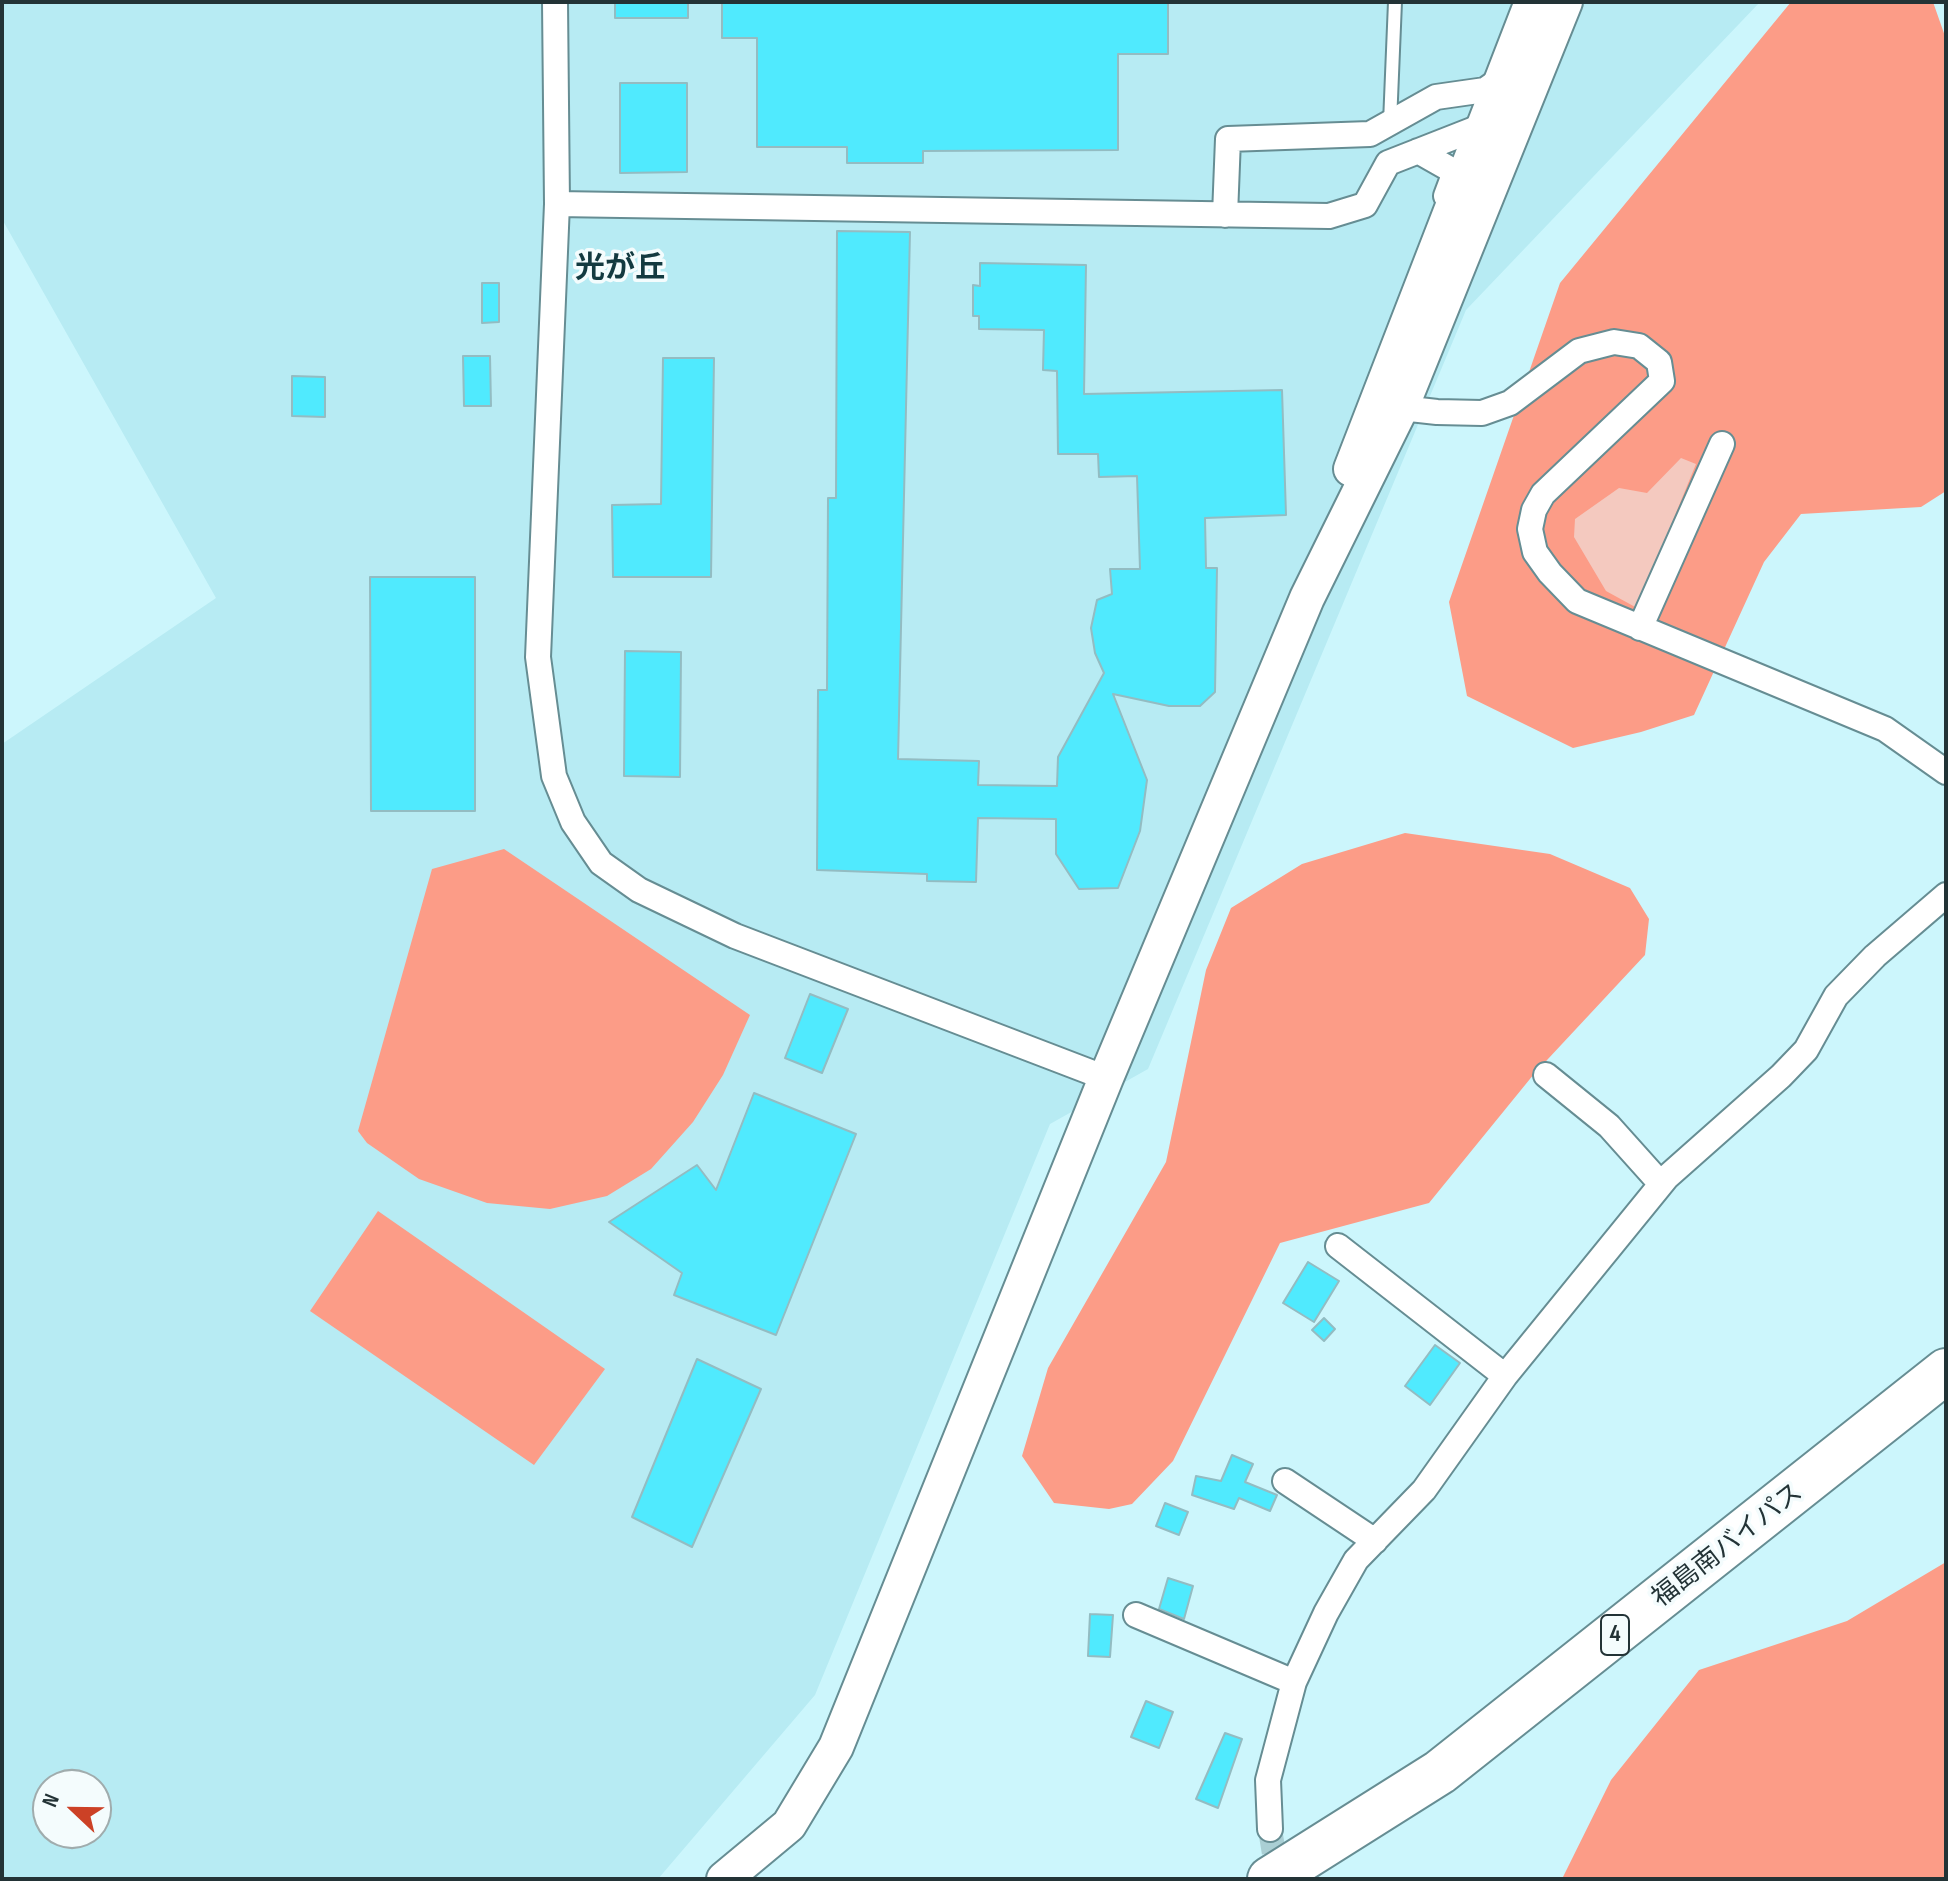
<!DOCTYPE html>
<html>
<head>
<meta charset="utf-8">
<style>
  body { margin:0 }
  #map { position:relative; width:1948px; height:1881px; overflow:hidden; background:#ccf6fc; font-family:"Sofia Sans Condensed",sans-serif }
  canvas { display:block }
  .frame { position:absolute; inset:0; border:4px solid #233336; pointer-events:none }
  .north { position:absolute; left:32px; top:1769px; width:80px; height:80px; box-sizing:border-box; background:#f4fcfd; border:2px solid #a0acad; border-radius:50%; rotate:292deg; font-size:22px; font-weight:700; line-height:32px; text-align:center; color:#233336 }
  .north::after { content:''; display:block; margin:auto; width:28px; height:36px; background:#cc4126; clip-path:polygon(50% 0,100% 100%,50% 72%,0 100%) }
</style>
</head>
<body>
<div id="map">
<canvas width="1948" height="1881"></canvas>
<div class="frame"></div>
<div class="north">N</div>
</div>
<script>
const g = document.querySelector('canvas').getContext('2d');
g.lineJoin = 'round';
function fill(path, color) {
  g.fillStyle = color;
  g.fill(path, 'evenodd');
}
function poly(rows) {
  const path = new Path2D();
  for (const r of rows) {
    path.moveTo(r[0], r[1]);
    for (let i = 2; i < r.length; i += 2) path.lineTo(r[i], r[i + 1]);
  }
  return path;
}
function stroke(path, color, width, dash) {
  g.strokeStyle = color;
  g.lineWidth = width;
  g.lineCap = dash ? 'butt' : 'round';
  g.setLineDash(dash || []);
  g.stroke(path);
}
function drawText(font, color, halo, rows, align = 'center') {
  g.font = font + ' "Sofia Sans Condensed","Noto Sans JP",sans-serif';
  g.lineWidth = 7;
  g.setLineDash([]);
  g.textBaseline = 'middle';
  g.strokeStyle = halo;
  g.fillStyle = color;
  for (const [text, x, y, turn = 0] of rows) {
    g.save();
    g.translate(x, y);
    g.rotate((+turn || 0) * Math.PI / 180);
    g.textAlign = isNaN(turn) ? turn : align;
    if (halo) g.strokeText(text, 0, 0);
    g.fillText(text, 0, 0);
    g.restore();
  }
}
fill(poly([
  [2,2,1760,2,1466,310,1148,1069,1050,1124,815,1695,658,1879,2,1879,2,744,216,598,2,219],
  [48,1785,96,1785,96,1833,48,1833]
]), '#b7ebf3');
fill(poly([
  [1791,2,1933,2,1946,39,1946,491,1921,507,1801,514,1764,562,1694,715,1641,732,1573,748,1467,696,1449,602,1560,283],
  [1405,833,1550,854,1630,888,1649,919,1645,955,1534,1074,1429,1203,1280,1243,1173,1461,1132,1504,1109,1509,1054,1503,1022,1456,1048,1368,1166,1162,1206,970,1231,908,1302,864],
  [504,849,750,1015,723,1075,693,1122,651,1169,607,1196,550,1209,487,1203,419,1179,367,1143,358,1131,432,869],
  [378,1211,605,1369,534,1465,310,1311],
  [1946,1562,1946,1879,1562,1879,1611,1780,1699,1670,1847,1621]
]), '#fc9c87');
fill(poly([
  [1681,458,1696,464,1637,608,1606,591,1574,537,1575,519,1619,488,1647,493]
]), '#f4c9bf');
const building = poly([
  [615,2,688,2,688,18,615,18,615,2],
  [722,2,1168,2,1168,54,1118,54,1118,150,923,151,923,163,847,163,847,147,757,147,757,38,722,38,722,2],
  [620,83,687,83,687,172,620,173,620,83],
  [837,231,910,232,898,759,979,761,978,785,1057,786,1058,757,1104,673,1095,653,1091,628,1097,600,1112,594,1110,569,1140,569,1137,476,1099,477,1098,454,1058,454,1057,371,1043,370,1044,330,979,329,979,316,973,316,973,285,980,286,980,263,1086,265,1084,394,1282,390,1286,515,1205,518,1206,568,1217,568,1215,692,1200,706,1169,706,1113,694,1147,780,1140,831,1118,888,1079,889,1056,854,1056,819,978,818,976,882,927,881,927,874,817,870,818,690,827,690,828,498,836,498,837,231],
  [482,283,499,283,499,322,482,323,482,283],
  [463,356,490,356,491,406,464,406,463,356],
  [663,358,714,358,711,577,613,577,612,505,661,504,663,358],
  [292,376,325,377,325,417,292,416,292,376],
  [370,577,475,577,475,811,371,811,370,577],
  [625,651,681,652,680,777,624,776,625,651],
  [810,994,848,1009,822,1073,785,1058,810,994],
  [754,1093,856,1134,776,1335,674,1295,682,1273,609,1222,697,1165,716,1190,754,1093],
  [1308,1262,1339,1281,1314,1322,1283,1303,1308,1262],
  [1324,1318,1335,1329,1324,1341,1312,1330,1324,1318],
  [1435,1345,1460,1363,1430,1405,1405,1386,1435,1345],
  [697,1359,761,1389,692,1547,632,1517,697,1359],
  [1232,1455,1253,1464,1245,1482,1277,1495,1270,1511,1239,1498,1234,1509,1192,1495,1196,1476,1221,1481,1232,1455],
  [1165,1503,1188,1512,1179,1535,1156,1526,1165,1503],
  [1168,1578,1193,1586,1184,1619,1159,1609,1168,1578],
  [1090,1614,1113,1615,1110,1657,1088,1656,1090,1614],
  [1146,1701,1173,1712,1159,1748,1131,1737,1146,1701],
  [1225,1733,1242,1739,1218,1808,1196,1799,1225,1733]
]);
fill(building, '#50eafe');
stroke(building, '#93bcc2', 2);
stroke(poly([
  [1270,1829,1278,1879]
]), '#aacfd4', 24, [24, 12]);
const lane = poly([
  [1390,123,1395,2]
]);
const street = poly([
  [555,2,557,204,538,657,554,776,573,822,601,863,639,890,735,936,1106,1078],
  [1418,151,1455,172,1446,196],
  [557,204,1329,216,1365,205,1388,163,1490,123],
  [1225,215,1228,139,1370,134,1436,97,1485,90,1502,78],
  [1387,402,1401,408,1437,412,1482,413,1510,403,1579,351,1614,342,1639,346,1659,362,1662,381,1543,494,1534,510,1530,529,1535,552,1550,573,1577,601,1885,729,1946,772],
  [1640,628,1722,444],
  [1546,1075,1609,1126,1661,1184],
  [1338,1246,1505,1376],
  [1285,1481,1375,1541],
  [1136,1615,1294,1682],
  [1270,1829,1268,1780,1294,1682,1326,1613,1356,1560,1424,1490,1505,1376,1667,1177,1781,1076,1806,1050,1836,996,1875,956,1946,895]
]);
const secondary = poly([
  [1351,469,1532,2],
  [724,1879,789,1825,836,1747,1106,1078,1307,598,1401,408,1565,2]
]);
const highway = poly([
  [1270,1879,1440,1772,1946,1371]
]);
stroke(lane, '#668d93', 16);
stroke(street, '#668d93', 28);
stroke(secondary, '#668d93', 38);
stroke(highway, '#668d93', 48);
stroke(lane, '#fff', 12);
stroke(street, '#fff', 24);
stroke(secondary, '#fff', 34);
stroke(highway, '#fff', 44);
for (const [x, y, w] of [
  [1615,1635,28]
]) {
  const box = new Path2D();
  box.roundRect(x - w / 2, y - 20, w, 40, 6);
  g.fillStyle = '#f4fcfd';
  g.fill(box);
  stroke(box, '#233336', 2);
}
drawText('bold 24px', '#233336', null, [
  ["4",1615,1635]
]);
drawText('26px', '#233336', '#f4fcfd', [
  ["福島南バイパス",1728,1546,-38]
]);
drawText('bold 30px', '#133a40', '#f4fcfd', [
  ["光が丘",620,269]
]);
</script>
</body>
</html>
